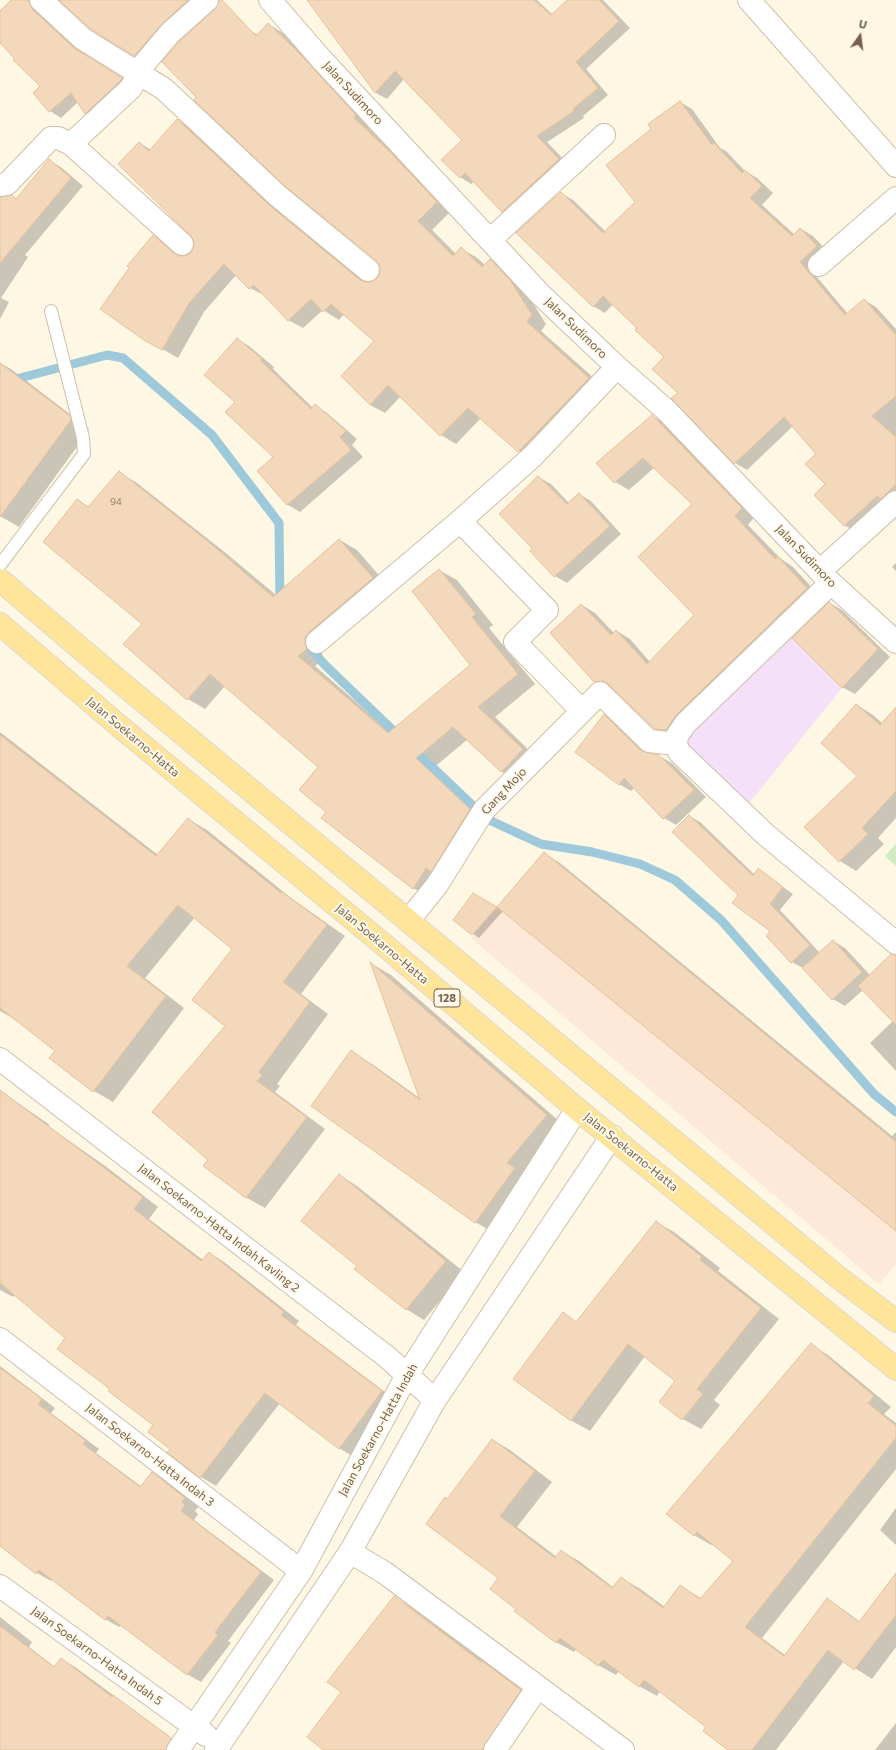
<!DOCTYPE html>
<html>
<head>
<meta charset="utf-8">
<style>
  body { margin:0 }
  #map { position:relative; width:896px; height:1750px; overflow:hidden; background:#fdf7e4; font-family:Commissioner,sans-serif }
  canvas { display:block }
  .north { position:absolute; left:840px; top:16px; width:40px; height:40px; -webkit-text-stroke:3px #fffaeb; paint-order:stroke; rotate:14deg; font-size:11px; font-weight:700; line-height:16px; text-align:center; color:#775f48 }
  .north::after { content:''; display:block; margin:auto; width:14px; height:18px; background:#775f48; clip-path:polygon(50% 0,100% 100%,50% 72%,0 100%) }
</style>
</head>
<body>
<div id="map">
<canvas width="896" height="1750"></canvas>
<div class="north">U</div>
</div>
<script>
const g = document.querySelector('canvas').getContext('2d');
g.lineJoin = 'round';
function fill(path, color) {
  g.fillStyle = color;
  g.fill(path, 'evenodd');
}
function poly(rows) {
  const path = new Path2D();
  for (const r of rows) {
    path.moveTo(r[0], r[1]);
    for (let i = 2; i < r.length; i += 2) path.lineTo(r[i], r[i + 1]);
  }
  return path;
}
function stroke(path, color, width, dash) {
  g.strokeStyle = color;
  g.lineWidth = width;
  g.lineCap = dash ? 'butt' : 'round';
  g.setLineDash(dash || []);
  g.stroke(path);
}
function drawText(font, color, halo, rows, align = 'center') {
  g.font = font + ' Commissioner,sans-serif';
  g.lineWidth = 4;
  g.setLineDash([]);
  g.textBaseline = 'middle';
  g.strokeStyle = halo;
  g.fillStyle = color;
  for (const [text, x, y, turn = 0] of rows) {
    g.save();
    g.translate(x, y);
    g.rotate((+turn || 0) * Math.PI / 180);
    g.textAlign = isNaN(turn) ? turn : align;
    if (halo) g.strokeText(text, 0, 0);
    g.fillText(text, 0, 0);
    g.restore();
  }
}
fill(poly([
  [544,852,896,1142,896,1264,879,1284,471,938]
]), '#fee8d8');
fill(poly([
  [789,635,842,688,746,807,687,750,686,741,688,733]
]), '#f4e1f9');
fill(poly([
  [896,844,896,866,885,856]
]), '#ceebc2');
fill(poly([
  [12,0,36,0,44,17,86,56,133,85,97,120,86,113,78,102,61,118,50,111,42,86,0,42,0,12],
  [66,0,209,0,148,62,135,55],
  [309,0,537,0,553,15,568,0,603,0,630,28,586,69,608,95,583,116,584,118,547,142,570,166,514,217,503,211,474,181,471,184,460,177,463,140,404,79,387,99,376,93],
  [268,24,283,33,315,64,370,124,368,127,403,159,451,211,432,230,456,254,461,249,476,257,485,265,490,260,505,269,524,289,546,324,541,331,604,387,534,460,519,451,481,418,456,444,441,435,401,396,385,413,370,405,376,340,344,314,339,320,323,310,303,328,288,320,266,296,250,288,236,275,204,312,178,358,145,339,153,236,168,244,182,257,187,257,192,253,195,247,195,240,140,143,151,150,177,120,192,128,284,215,367,283,372,283,378,279,381,273,381,266,249,30,258,35],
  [680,102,692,109,720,148,726,151,745,171,757,178,773,193,762,205,795,235,801,229,813,236,829,253,811,270,848,314,864,300,876,307,896,329,896,503,856,532,844,525,826,485,817,454,793,426,747,470,735,463,679,393,666,357,613,304,605,313,593,306,561,193,573,200,606,232,637,202,653,129],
  [49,160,62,168,83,186,25,255,28,257,1,298,9,302,0,319,0,198,11,196,17,199],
  [237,339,249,346,274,367,273,369,313,408,315,406,327,413,357,439,352,445,363,457,300,512,288,505,258,471,274,457,236,402],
  [0,363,11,369,88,428,89,430,19,527,0,516],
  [652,416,666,424,755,516,748,525,781,559,792,566,817,593,670,736,655,728,615,689,609,690,595,682,582,605,595,613,614,633,617,631,630,639,650,662,696,615,694,504,655,467,629,490,615,482],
  [120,473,137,483,227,554,276,595,340,540,357,550,390,588,322,648,322,654,324,659,315,666,391,732,472,666,439,570,457,580,493,625,489,628,535,684,495,717,539,760,519,782,502,772,468,739,432,769,486,820,431,898,413,888,328,812,320,767,225,686,205,709,188,699,143,623,77,500,89,507],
  [538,477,551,484,569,503,579,494,591,501,621,534,567,583,555,576],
  [896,563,896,571,892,567],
  [830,603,842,610,890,657,855,694,842,687],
  [857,705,873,715,883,724,896,715,896,818,878,838,884,844,856,871,840,861,805,827,858,776],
  [604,715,616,723,649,755,659,756,672,763,706,797,676,825,664,818,634,788,631,791,619,784],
  [0,732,158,855,188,819,207,830,291,898,345,936,301,994,328,1014,277,1084,280,1086,275,1092,325,1129,265,1208,247,1198,205,1166,210,1159,234,949,195,917,145,978,184,1008,113,1102,94,1091,50,1058,56,1050,16,1020,0,1011],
  [689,816,700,822,755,875,759,870,793,894,780,910,820,953,833,941,845,948,870,975,896,956,896,1071,870,1043,893,1021,863,990,845,1006,833,999,803,968,792,962,772,931,739,895],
  [544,853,560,863,892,1136,896,1132,896,1230,503,911,479,938,454,920,473,894,498,908],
  [372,964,391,975,567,1128,496,1234,475,1222,351,1052,372,1064,421,1099],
  [2,1092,50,1125,48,1126,108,1168,158,1207,149,1219,203,1260,209,1253,224,1262,299,1321,296,1325,397,1401,354,1457,339,1448,280,1403,216,1486,201,1477,169,1452,171,1449,155,1425,111,1389,67,1338,15,1294,13,1297,0,1290,0,1095],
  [339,1175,357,1186,464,1272,424,1320,406,1309],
  [656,1222,674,1232,720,1268,718,1271,779,1319,714,1400,720,1405,701,1429,683,1419,677,1381,645,1356,590,1431,572,1421,515,1379,563,1314,577,1322],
  [811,1345,828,1355,891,1407,884,1414,896,1423,896,1469,762,1638,785,1655,827,1600,844,1610,860,1622,896,1575,896,1647,872,1679,844,1661,776,1750,729,1750,708,1727,660,1691,657,1696,639,1686,619,1671,616,1675,598,1665,576,1649,574,1652,556,1642,517,1609,500,1578,448,1500,493,1440,510,1450,552,1482,517,1527,557,1557,561,1551,579,1561,614,1588,621,1578,639,1588,665,1607,681,1586,702,1599,735,1561,713,1543,711,1545,694,1535],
  [0,1366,55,1408,51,1413,99,1449,96,1453,142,1487,152,1473,166,1481,199,1506,195,1511,198,1514,194,1520,274,1580,228,1641,231,1643,201,1682,187,1674,121,1625,119,1627,105,1619,52,1579,51,1581,37,1573,0,1546],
  [896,1508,896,1545,880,1530],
  [394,1597,409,1606,536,1699,501,1750,325,1750,342,1692],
  [0,1617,32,1642,29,1647,55,1667,61,1659,75,1667,184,1747,182,1750,0,1750],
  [896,1723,896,1750,875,1750]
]), '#0003');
stroke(poly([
  [20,378,107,355,123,358,212,435,279,523,280,604],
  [297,634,326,666,401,738],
  [411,747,487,819,541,844,592,852,640,864,675,880,721,920,874,1094,896,1112]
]), '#9ec9da', 9);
const building = poly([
  [11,0,29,0,32,9,74,48,122,78,121,80,85,114,71,93,49,112,33,93,40,86,13,60,15,59,0,43,0,11,11,0],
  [59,0,188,0,161,25,134,56,91,29,59,0],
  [219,0,222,0,256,36,268,23,300,54,356,115,354,118,388,150,437,202,418,221,453,256,461,247,482,267,490,259,510,280,532,315,527,322,589,378,518,452,468,408,440,436,388,385,370,405,341,376,374,341,331,304,323,312,311,299,288,321,254,285,249,289,224,264,189,303,162,350,144,340,100,309,129,268,127,266,153,235,174,253,179,256,186,256,191,253,194,247,194,241,190,235,118,164,139,142,149,151,177,119,269,205,360,280,366,282,372,282,377,278,380,272,380,266,376,260,286,187,194,100,196,97,162,62,179,42,215,9,219,0],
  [307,0,534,0,551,15,567,0,599,0,619,21,576,62,598,88,573,109,574,111,537,136,559,159,502,212,465,173,460,178,441,160,462,140,395,71,375,93,307,0],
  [680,101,712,145,714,143,742,173,745,170,762,186,750,198,792,236,800,228,817,246,800,262,845,315,864,299,896,335,896,396,872,416,896,437,896,484,881,499,877,496,844,526,814,495,825,484,805,464,816,454,784,417,734,464,671,398,678,393,652,369,664,357,635,330,637,328,603,296,593,307,516,233,561,192,603,233,635,202,606,165,651,129,648,124,680,101],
  [49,159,71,178,0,263,0,197,12,195,16,199,49,159],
  [237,338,262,359,261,361,311,409,315,404,346,431,340,437,351,450,287,505,257,471,273,457,225,412,235,402,204,375,237,338],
  [0,363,70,416,71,420,0,517,0,363],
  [652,415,742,508,735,516,775,559,778,557,807,588,676,715,666,730,655,729,608,684,603,681,594,682,550,633,581,604,611,635,616,630,647,664,694,615,638,557,692,504,643,458,614,483,596,463,652,415],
  [119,471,210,543,273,597,339,539,373,578,309,632,305,638,305,644,307,649,298,656,388,733,470,665,412,591,439,569,476,614,472,617,518,674,478,707,523,749,501,772,453,727,416,758,470,809,431,872,426,868,413,889,321,818,326,812,299,790,318,767,210,674,187,700,123,644,142,624,43,542,77,499,88,507,119,471],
  [538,476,567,504,579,493,610,526,554,577,530,551,532,548,499,514,538,476],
  [829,602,878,649,842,688,792,638,829,602],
  [856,704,880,725,896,707,896,791,862,828,868,834,839,862,804,827,857,776,821,743,856,704],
  [604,714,640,750,648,753,659,755,694,790,663,819,624,778,619,785,575,752,604,714],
  [0,735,156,856,188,818,281,893,282,892,327,925,283,982,310,1002,259,1072,262,1075,257,1081,307,1117,246,1198,203,1166,208,1160,152,1112,225,1026,192,1000,232,949,178,905,127,966,166,996,93,1092,49,1058,55,1051,0,1008,0,735],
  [689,815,753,876,758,868,783,887,770,904,810,945,791,963,766,936,770,931,732,903,738,895,672,832,689,815],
  [544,852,896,1142,896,1231,497,907,544,852],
  [473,893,497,907,472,935,453,920,473,893],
  [833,940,862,972,832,1000,802,968,833,940],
  [891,954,896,955,896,1025,858,986,891,954],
  [370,962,547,1115,507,1163,515,1168,475,1223,311,1106,351,1050,420,1100,370,962],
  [0,1090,143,1197,134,1209,201,1261,209,1252,284,1312,281,1315,382,1391,339,1449,265,1393,200,1478,167,1452,170,1449,148,1432,153,1425,108,1391,110,1389,57,1349,65,1338,0,1283,0,1090],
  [339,1174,446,1261,406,1310,354,1269,357,1266,301,1221,339,1174],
  [656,1221,702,1257,700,1260,761,1308,697,1389,703,1394,682,1420,659,1402,675,1381,628,1344,571,1421,513,1379,563,1312,576,1322,656,1221],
  [811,1343,874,1396,868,1403,896,1426,896,1438,745,1627,784,1656,827,1598,859,1622,896,1573,896,1615,854,1670,828,1650,752,1750,728,1750,703,1731,706,1727,644,1680,639,1687,603,1660,598,1666,560,1638,556,1643,514,1611,516,1609,490,1589,498,1578,426,1524,445,1497,447,1499,492,1439,535,1471,500,1516,555,1558,561,1550,612,1588,621,1577,663,1608,680,1585,700,1599,733,1561,697,1532,694,1536,666,1514,811,1343],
  [0,1368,42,1399,38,1404,86,1441,83,1444,140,1487,152,1472,185,1498,182,1502,185,1505,181,1511,261,1572,215,1632,218,1635,187,1675,108,1616,105,1620,39,1570,36,1574,0,1546,0,1368],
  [394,1596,481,1662,482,1661,521,1690,482,1750,323,1750,307,1737,341,1692,327,1682,394,1596],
  [0,1626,54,1667,61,1658,112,1697,113,1695,171,1738,166,1750,0,1750,0,1626]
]);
fill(building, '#f4d8bb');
stroke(building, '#e7c19a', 1);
const service = poly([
  [0,565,84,454,83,438,51,311]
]);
const minor = poly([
  [41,0,83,39,164,89,278,196,368,270],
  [270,0,322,60,540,294,617,367,667,411,831,583,896,642],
  [749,0,896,166],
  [71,144,131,88,143,65,170,33,207,0],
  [0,185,7,184,51,138,58,138,71,144,182,244],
  [490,240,604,135],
  [819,265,896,198],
  [460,521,547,610,515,642,582,711],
  [820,571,896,502],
  [831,583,685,724,677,736,676,744,679,752,766,835,896,943],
  [317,642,460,521,533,456,617,367],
  [409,920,437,885,484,810,600,693,649,741,676,744],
  [0,1059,387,1357,435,1400],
  [0,1339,301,1571],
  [350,1552,385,1573,623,1750],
  [0,1586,206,1735],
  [178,1750,301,1571,407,1375,577,1109],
  [216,1750,350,1552,435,1400,612,1136],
  [495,1750,538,1687]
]);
const primary = poly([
  [0,580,113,676,839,1278,896,1321],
  [0,624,118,725,383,944,577,1109,896,1369]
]);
stroke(service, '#cfbfaa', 14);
stroke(minor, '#cfbfaa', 24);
stroke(primary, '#ded9d3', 24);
stroke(service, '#fff', 12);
stroke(minor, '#fff', 22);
stroke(primary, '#fee59a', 22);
drawText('10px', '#967d65', null, [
  ["94",116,502]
]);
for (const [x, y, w] of [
  [447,998,26]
]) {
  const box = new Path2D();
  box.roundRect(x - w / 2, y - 9, w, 18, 3);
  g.fillStyle = '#fffaeb';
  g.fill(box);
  stroke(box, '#775f48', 1);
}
drawText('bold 11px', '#775f48', null, [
  ["128",447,998]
]);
drawText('12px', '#775f48', '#fffaeb', [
  ["Jalan Sudimoro",353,93,47],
  ["Jalan Sudimoro",576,328,44],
  ["Jalan Sudimoro",806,556,46],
  ["Jalan Soekarno-Hatta",133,737,40],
  ["Gang Mojo",504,791,-47],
  ["Jalan Soekarno-Hatta",382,944,40],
  ["Jalan Soekarno-Hatta",631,1152,39],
  ["Jalan Soekarno-Hatta Indah Kavling 2",219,1228,38],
  ["Jalan Soekarno-Hatta Indah",378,1430,-61],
  ["Jalan Soekarno-Hatta Indah 3",150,1455,38],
  ["Jalan Soekarno-Hatta Indah 5",97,1656,36]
]);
</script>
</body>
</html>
